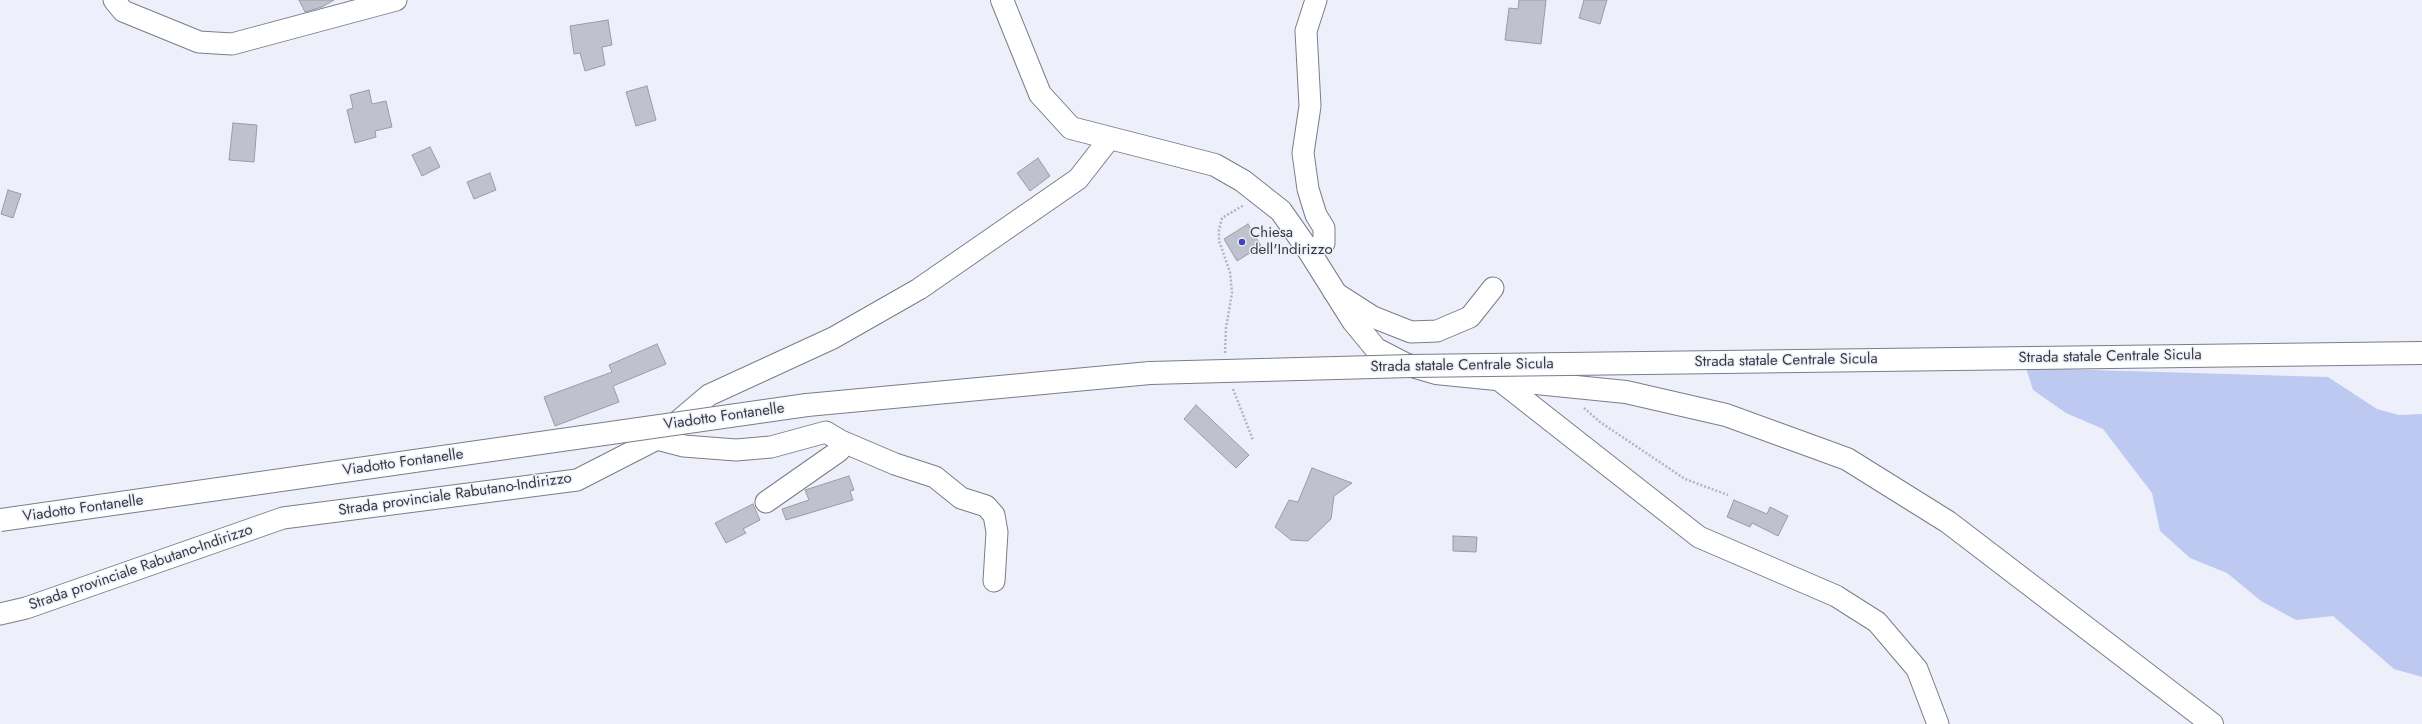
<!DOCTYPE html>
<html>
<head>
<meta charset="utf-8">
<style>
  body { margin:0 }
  canvas { display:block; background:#edf0fb }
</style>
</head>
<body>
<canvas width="2422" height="724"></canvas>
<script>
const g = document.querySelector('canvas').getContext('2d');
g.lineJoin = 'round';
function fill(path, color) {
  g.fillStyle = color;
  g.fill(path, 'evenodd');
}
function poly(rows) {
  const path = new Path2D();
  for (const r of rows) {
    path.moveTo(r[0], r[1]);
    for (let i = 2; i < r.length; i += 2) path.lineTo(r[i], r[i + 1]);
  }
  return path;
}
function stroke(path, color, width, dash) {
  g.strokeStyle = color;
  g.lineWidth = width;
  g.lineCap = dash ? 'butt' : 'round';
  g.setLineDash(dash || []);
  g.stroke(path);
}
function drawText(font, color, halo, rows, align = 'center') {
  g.font = font + ' Jost,sans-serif';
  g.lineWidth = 3;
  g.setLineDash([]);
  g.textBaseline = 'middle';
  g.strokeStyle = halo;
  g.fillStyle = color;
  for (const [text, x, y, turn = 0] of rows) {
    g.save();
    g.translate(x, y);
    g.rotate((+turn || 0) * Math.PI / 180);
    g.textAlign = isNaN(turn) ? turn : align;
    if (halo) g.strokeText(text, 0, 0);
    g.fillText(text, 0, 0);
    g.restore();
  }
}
fill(poly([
  [2026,368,2328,377,2377,409,2399,415,2422,414,2422,677,2394,669,2333,616,2296,620,2261,601,2227,573,2190,558,2160,531,2152,493,2103,429,2066,413,2033,390]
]), '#bec9f2');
const building = poly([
  [299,0,334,0,322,7,305,12,299,0],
  [1519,0,1546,0,1541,44,1505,40,1509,8,1518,9,1519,0],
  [1584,0,1607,0,1600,24,1579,18,1584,0],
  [608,20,612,45,602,47,605,65,585,71,580,53,574,54,570,26,608,20],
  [647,86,656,120,636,126,626,92,647,86],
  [369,90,372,104,386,101,392,127,375,131,376,137,355,143,347,110,353,108,350,95,369,90],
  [233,123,257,125,254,162,229,160,233,123],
  [430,147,440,167,422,176,412,155,430,147],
  [1038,158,1050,176,1030,191,1017,173,1038,158],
  [490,173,496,190,474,199,467,182,490,173],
  [8,190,21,194,13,218,1,214,8,190],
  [1248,224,1261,246,1237,261,1224,239,1248,224],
  [657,344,666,364,613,386,619,402,555,426,544,397,612,372,609,365,657,344],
  [1196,405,1249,455,1236,468,1184,419,1196,405],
  [1312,468,1352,483,1334,496,1331,519,1308,541,1291,540,1275,527,1289,500,1298,502,1312,468],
  [849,476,854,490,850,491,853,500,786,520,782,509,809,500,805,490,849,476],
  [1734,500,1767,514,1770,507,1788,516,1778,536,1752,523,1750,527,1727,517,1734,500],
  [753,504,760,520,743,529,746,533,726,543,715,523,753,504],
  [1453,536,1477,537,1476,552,1453,551,1453,536]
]);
fill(building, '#bfc2cd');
stroke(building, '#999ca7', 1);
const minor = poly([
  [114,0,123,11,199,42,232,44,396,0],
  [1309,251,1324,243,1324,228,1316,215,1308,189,1303,153,1310,106,1306,31,1316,0],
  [1334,292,1373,317,1411,332,1437,331,1470,317,1493,288],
  [1499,380,1699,537,1836,596,1877,622,1917,669,1938,724],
  [657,439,684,446,736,450,771,447,826,432,841,441,839,451,766,502],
  [841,441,895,464,935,477,961,498,986,506,994,515,997,532,994,581],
  [0,614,26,608,283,518,577,480,657,439,709,395,833,338,919,289,1078,179,1110,138]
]);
const major = poly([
  [1002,0,1040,94,1071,128,1215,165,1243,181,1281,211,1309,251,1353,321,1376,349,1405,364,1436,373,1626,392,1726,415,1847,459,1948,522,2212,724],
  [807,405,1150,373]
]);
stroke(minor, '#7b7d87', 23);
stroke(major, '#7b7d87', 24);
stroke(poly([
  [1225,353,1226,328,1232,293,1230,272,1219,241,1219,230,1222,218,1244,205],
  [1233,389,1253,440],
  [1584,408,1600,422,1685,479,1728,495]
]), '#b2b5bd', 2.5, [2, 2]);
stroke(minor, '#fff', 21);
stroke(major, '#fff', 22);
const majorBridge = poly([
  [1150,373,1411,366,2422,353],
  [0,520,807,405]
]);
stroke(majorBridge, '#7b7d87', 24, []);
stroke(majorBridge, '#fff', 22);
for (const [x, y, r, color] of [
  [1242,242,4,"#3e46ba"]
]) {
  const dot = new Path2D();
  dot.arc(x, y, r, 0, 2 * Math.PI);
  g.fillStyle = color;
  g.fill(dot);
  stroke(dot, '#edf0fb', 1.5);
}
drawText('15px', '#38393d', '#edf0fb', [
  ["Chiesa",1250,233],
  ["dell'Indirizzo",1250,250]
], 'left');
drawText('15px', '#38393d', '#edf0fb', [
  ["Strada statale Centrale Sicula",2110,357,-1],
  ["Strada statale Centrale Sicula",1786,361,-1],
  ["Strada statale Centrale Sicula",1462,366,-1],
  ["Viadotto Fontanelle",724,417,-8],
  ["Viadotto Fontanelle",403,463,-8],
  ["Strada provinciale Rabutano-Indirizzo",455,495,-8],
  ["Viadotto Fontanelle",83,509,-8],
  ["Strada provinciale Rabutano-Indirizzo",141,568,-19]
]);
</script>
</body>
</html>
